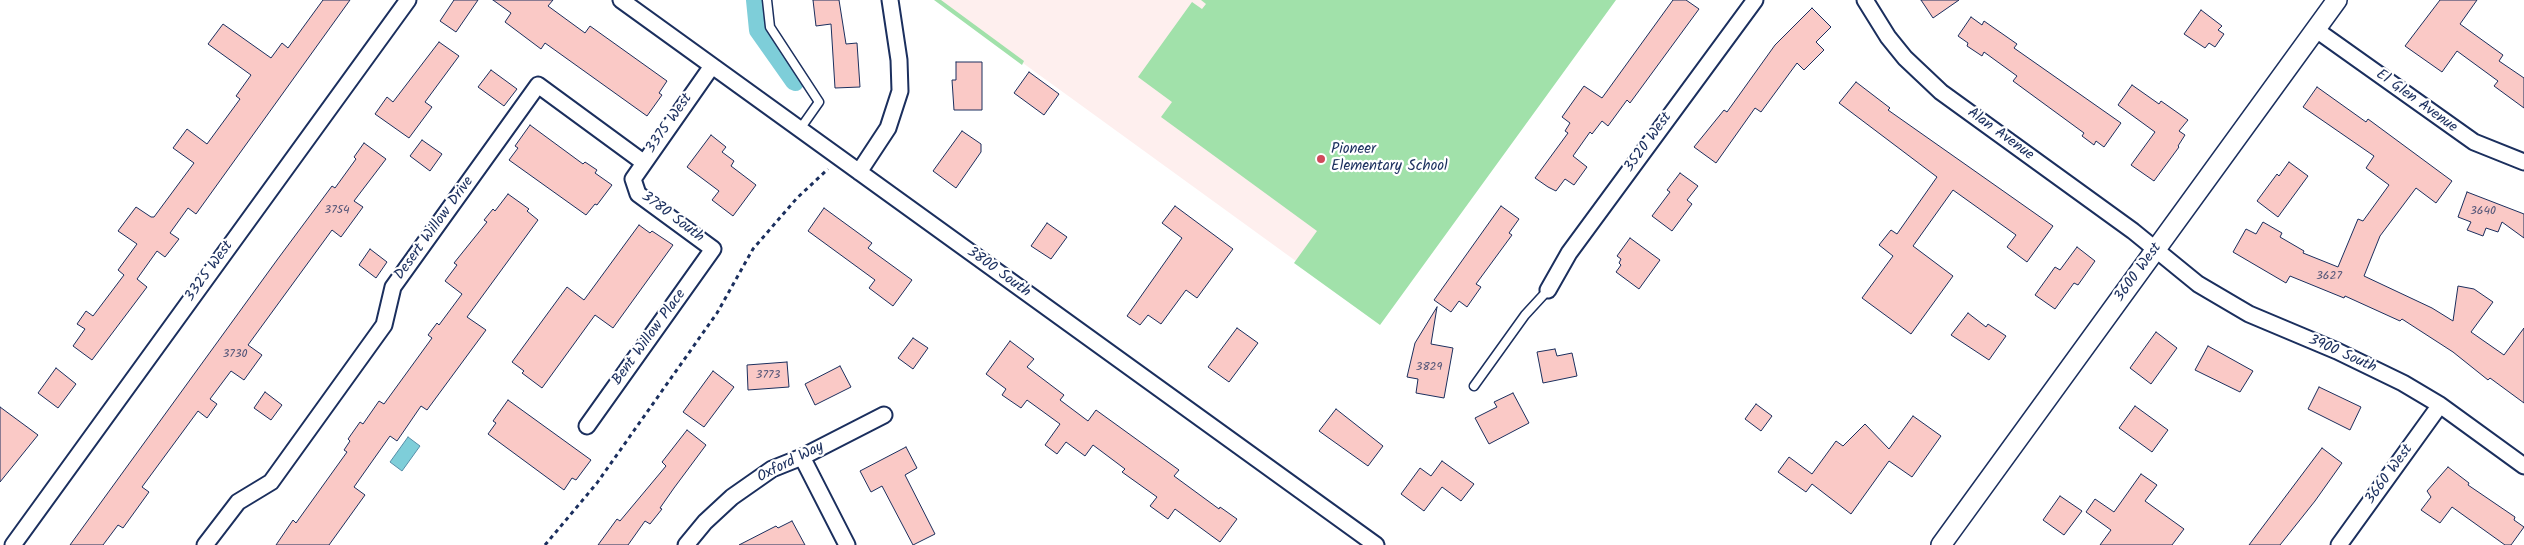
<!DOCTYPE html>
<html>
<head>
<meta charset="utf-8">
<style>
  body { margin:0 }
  canvas { display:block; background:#fff }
</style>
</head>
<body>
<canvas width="2524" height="545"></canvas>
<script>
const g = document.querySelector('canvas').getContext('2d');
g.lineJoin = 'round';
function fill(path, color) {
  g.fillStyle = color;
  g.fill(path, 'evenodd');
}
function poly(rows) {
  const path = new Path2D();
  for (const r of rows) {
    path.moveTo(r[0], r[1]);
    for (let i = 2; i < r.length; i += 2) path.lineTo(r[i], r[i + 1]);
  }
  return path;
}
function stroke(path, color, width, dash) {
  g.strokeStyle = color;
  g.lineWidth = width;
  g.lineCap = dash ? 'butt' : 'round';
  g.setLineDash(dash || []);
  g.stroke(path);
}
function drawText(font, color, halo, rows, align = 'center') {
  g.font = font + ' Kalam,sans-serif';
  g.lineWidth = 4.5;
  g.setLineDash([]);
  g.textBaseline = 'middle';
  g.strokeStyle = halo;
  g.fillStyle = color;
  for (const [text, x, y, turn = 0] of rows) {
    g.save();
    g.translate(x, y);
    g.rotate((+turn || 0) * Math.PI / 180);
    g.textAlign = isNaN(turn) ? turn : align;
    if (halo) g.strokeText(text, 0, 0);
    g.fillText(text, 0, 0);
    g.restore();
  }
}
fill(poly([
  [936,0,1603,0,1373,317]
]), '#feefee');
fill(poly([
  [934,0,941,0,1024,61,1022,65],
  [1201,0,1616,0,1380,325,1294,263,1317,231,1161,117,1172,102,1138,77,1192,2,1202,9,1206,4]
]), '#a1e1aa');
const water = poly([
  [408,437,420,446,402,471,390,462,408,437]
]);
fill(water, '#7eced9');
stroke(water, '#568ea8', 1);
stroke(poly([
  [756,0,759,30,795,81]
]), '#7eced9', 20);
const building = poly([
  [323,0,350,0,196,214,188,208,170,233,179,239,165,257,157,251,137,279,147,287,92,360,73,346,85,329,77,324,86,311,93,316,124,275,118,270,137,244,118,231,136,207,151,217,154,217,194,163,173,148,187,129,207,144,240,99,236,96,251,75,208,44,223,24,271,58,282,43,288,48,323,0],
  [454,0,478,0,456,32,440,21,454,0],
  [493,0,553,0,548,6,585,33,590,26,667,81,659,93,662,95,647,116,545,43,541,49,505,22,511,13,493,0],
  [813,0,839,0,846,44,857,43,860,87,835,88,831,24,816,26,813,0],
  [1673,0,1686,0,1699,9,1630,103,1627,100,1608,126,1602,121,1592,134,1590,132,1573,156,1587,167,1574,185,1565,179,1556,191,1548,187,1535,178,1568,133,1565,131,1570,123,1562,117,1584,86,1602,98,1673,0],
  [1921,0,1959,0,1933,18,1921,0],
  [2440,0,2477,0,2460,24,2503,55,2499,61,2524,78,2524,108,2494,86,2498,81,2457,51,2442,72,2405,46,2440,0],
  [1812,8,1831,27,1816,42,1824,50,1804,70,1797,63,1761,112,1755,108,1716,163,1694,147,1724,110,1727,112,1775,45,1812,8],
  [2201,10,2222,26,2218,30,2224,34,2215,47,2209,43,2205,48,2184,34,2201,10],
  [1971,17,1982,25,1984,21,2017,44,2014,48,2121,123,2104,147,2096,141,2094,145,2082,136,2084,133,2013,81,2017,76,1984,52,1982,56,1967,46,1968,43,1958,36,1971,17],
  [439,42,459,56,425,102,432,107,409,138,375,114,387,97,393,102,439,42],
  [956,62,982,62,982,110,954,110,952,80,956,80,956,62],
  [491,70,517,89,504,106,478,87,491,70],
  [1029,72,1059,94,1044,115,1014,93,1029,72],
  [1856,82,1890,108,1888,110,2053,226,2027,262,2007,247,2016,235,1953,190,1913,246,1953,276,1911,334,1862,298,1893,256,1879,245,1891,230,1897,234,1937,177,1839,103,1856,82],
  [2132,85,2159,104,2161,101,2188,120,2179,131,2185,135,2178,146,2179,147,2154,181,2131,165,2155,132,2118,105,2132,85],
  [2317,87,2366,122,2368,119,2452,181,2436,203,2416,188,2380,236,2364,276,2432,308,2453,321,2458,286,2474,289,2493,302,2471,332,2504,355,2524,328,2524,403,2490,378,2488,380,2453,352,2402,319,2400,321,2345,296,2344,298,2290,276,2286,283,2233,252,2246,229,2256,234,2263,222,2282,233,2280,237,2304,251,2303,253,2338,267,2358,219,2363,221,2389,185,2366,168,2374,156,2303,107,2317,87],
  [530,125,583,164,585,162,597,170,595,173,612,185,597,205,595,204,586,215,509,160,518,148,515,146,530,125],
  [962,131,981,144,981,152,956,188,933,171,962,131],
  [711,135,726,147,722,152,734,161,731,166,756,185,733,216,712,200,719,191,687,167,711,135],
  [422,140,442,154,430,171,410,156,422,140],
  [364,143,386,159,354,201,363,207,341,237,332,230,248,345,262,355,244,380,231,371,210,399,217,404,207,418,198,411,142,487,149,492,123,528,118,525,103,545,70,545,277,260,332,186,335,188,356,159,354,157,364,143],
  [2289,162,2308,176,2278,217,2257,201,2277,174,2279,176,2289,162],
  [1680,173,1698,186,1687,200,1692,204,1672,231,1652,216,1670,192,1667,190,1680,173],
  [2467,192,2524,214,2524,238,2502,222,2498,232,2486,228,2483,236,2467,230,2471,222,2458,217,2467,192],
  [508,194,529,209,527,211,538,220,467,317,486,330,427,410,421,406,397,441,390,436,354,487,365,495,329,545,276,545,293,520,296,523,347,452,344,450,350,441,348,439,360,422,363,424,379,401,384,404,432,338,428,335,437,323,439,325,462,294,445,281,457,265,454,263,487,222,484,220,493,209,495,211,508,194],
  [1175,206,1233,249,1197,298,1186,290,1161,324,1148,315,1140,325,1127,316,1182,238,1162,223,1175,206],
  [1501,206,1519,219,1509,233,1512,235,1476,284,1481,287,1467,307,1459,301,1451,312,1434,300,1501,206],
  [824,208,872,243,868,248,912,280,893,306,869,288,875,280,808,231,824,208],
  [1047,223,1067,237,1051,259,1031,246,1047,223],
  [639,225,650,233,652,231,673,245,613,328,595,315,542,388,522,373,524,371,512,362,567,287,584,300,639,225],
  [1630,238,1660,260,1639,289,1616,272,1621,265,1619,263,1621,259,1617,256,1630,238],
  [2077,247,2095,261,2078,285,2074,283,2055,309,2035,295,2055,267,2060,270,2077,247],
  [370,249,387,262,376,278,359,265,370,249],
  [1437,307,1431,344,1453,348,1444,398,1416,393,1418,379,1407,377,1415,343,1437,307],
  [1968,313,1986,327,1988,324,2006,336,1989,360,1951,335,1968,313],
  [1237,328,1258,343,1229,382,1208,367,1237,328],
  [2156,332,2177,348,2151,384,2130,368,2156,332],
  [913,338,928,348,913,369,898,358,913,338],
  [1010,341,1034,359,1027,367,1064,395,1060,400,1088,421,1096,410,1179,470,1174,476,1219,509,1220,507,1237,519,1220,542,1175,509,1168,519,1150,506,1157,497,1122,472,1125,469,1093,445,1085,456,1066,442,1057,454,1045,445,1060,424,1027,400,1021,408,1002,395,1006,389,986,374,1010,341],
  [2208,346,2253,371,2240,392,2195,370,2208,346],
  [1555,349,1557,356,1572,353,1577,376,1543,383,1537,352,1555,349],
  [787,362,789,387,748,390,747,365,787,362],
  [840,366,851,387,815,405,805,384,840,366],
  [56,368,76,384,58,408,38,393,56,368],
  [713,371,734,387,704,427,683,412,713,371],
  [2319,387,2361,407,2350,430,2308,409,2319,387],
  [265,392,282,405,271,420,254,408,265,392],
  [1513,393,1529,423,1489,444,1475,418,1497,407,1494,402,1513,393],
  [508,400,591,460,576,480,572,478,564,490,488,434,496,423,493,421,508,400],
  [1756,404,1772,416,1761,431,1745,419,1756,404],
  [2135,406,2168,430,2152,452,2119,428,2135,406],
  [0,407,38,435,0,482,0,407],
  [1336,409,1383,446,1368,466,1319,431,1336,409],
  [1913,416,1941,436,1912,477,1889,461,1851,514,1812,484,1806,492,1778,472,1789,457,1812,474,1836,441,1843,446,1865,424,1889,449,1913,416],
  [687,430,706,445,674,488,660,508,662,509,650,524,645,521,628,545,598,545,617,519,620,521,666,466,662,462,687,430],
  [906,447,917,468,905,475,935,534,913,545,882,486,871,492,860,471,906,447],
  [2322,448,2342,463,2315,501,2280,545,2249,545,2322,448],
  [1442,461,1474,484,1461,501,1442,487,1424,511,1401,494,1420,468,1431,476,1442,461],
  [2448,467,2469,483,2468,485,2515,517,2514,520,2524,527,2511,545,2505,545,2452,507,2440,523,2421,510,2431,497,2427,491,2448,467],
  [2141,474,2157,485,2145,501,2184,529,2172,545,2100,545,2111,530,2086,512,2095,499,2114,512,2141,474],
  [2060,496,2082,511,2064,535,2043,520,2060,496],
  [792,521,805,545,739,545,776,526,778,528,792,521]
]);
fill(building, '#fac9c6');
stroke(building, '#1b2f5e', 1);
const service = poly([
  [767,0,770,27,819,102,800,129],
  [1474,386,1525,315,1548,290]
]);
const minor = poly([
  [621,0,1376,545],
  [1865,0,1888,37,1905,58,1941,92,2133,231,2198,284,2249,314,2337,351,2403,383,2440,405,2524,466],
  [2315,29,2474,142,2524,162],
  [859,172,888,128,900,91,899,60,890,0],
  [1548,290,1569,253,1755,0],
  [587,426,713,249,638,194,633,179,712,66],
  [802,457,847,545],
  [13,545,408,0],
  [205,545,238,502,271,482,384,325,393,287,538,85,643,162],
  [686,545,705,522,732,497,772,469,802,457,884,415],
  [2339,545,2440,405]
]);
const tertiary = poly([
  [1941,545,2337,0]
]);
stroke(service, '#1b2f5e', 11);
stroke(minor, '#1b2f5e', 19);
stroke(tertiary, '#1b2f5e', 22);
stroke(poly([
  [545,545,597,483,717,313,753,249,797,198,828,169]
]), '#1b2f5e', 3, [4, 4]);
stroke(service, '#fff', 8);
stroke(minor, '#fff', 15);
stroke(tertiary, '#fff', 19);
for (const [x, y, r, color] of [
  [1321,159,5,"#d1495b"]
]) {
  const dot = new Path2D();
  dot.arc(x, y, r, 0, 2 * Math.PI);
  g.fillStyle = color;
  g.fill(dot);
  stroke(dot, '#fff', 2);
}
drawText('12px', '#535678', null, [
  ["3754",337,211],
  ["3640",2483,212],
  ["3627",2329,277],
  ["3730",235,355],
  ["3829",1429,368],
  ["3773",768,376]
]);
drawText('15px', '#1b2f5e', '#fff', [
  ["El Glen Avenue",2416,102,36],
  ["3375 West",670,124,-55],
  ["Alan Avenue",2000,135,36],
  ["3520 West",1649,143,-54],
  ["3780 South",672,218,37],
  ["Desert Willow Drive",435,229,-54],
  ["3325 West",210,272,-54],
  ["3800 South",998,273,36],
  ["3600 West",2139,273,-54],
  ["Bent Willow Place",650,338,-54],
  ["3900 South",2342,355,24],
  ["Oxford Way",791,463,-27],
  ["3660 West",2390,475,-54]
]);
drawText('15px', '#1b2f5e', '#fff', [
  ["Pioneer",1331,150],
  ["Elementary School",1331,167]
], 'left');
</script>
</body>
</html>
